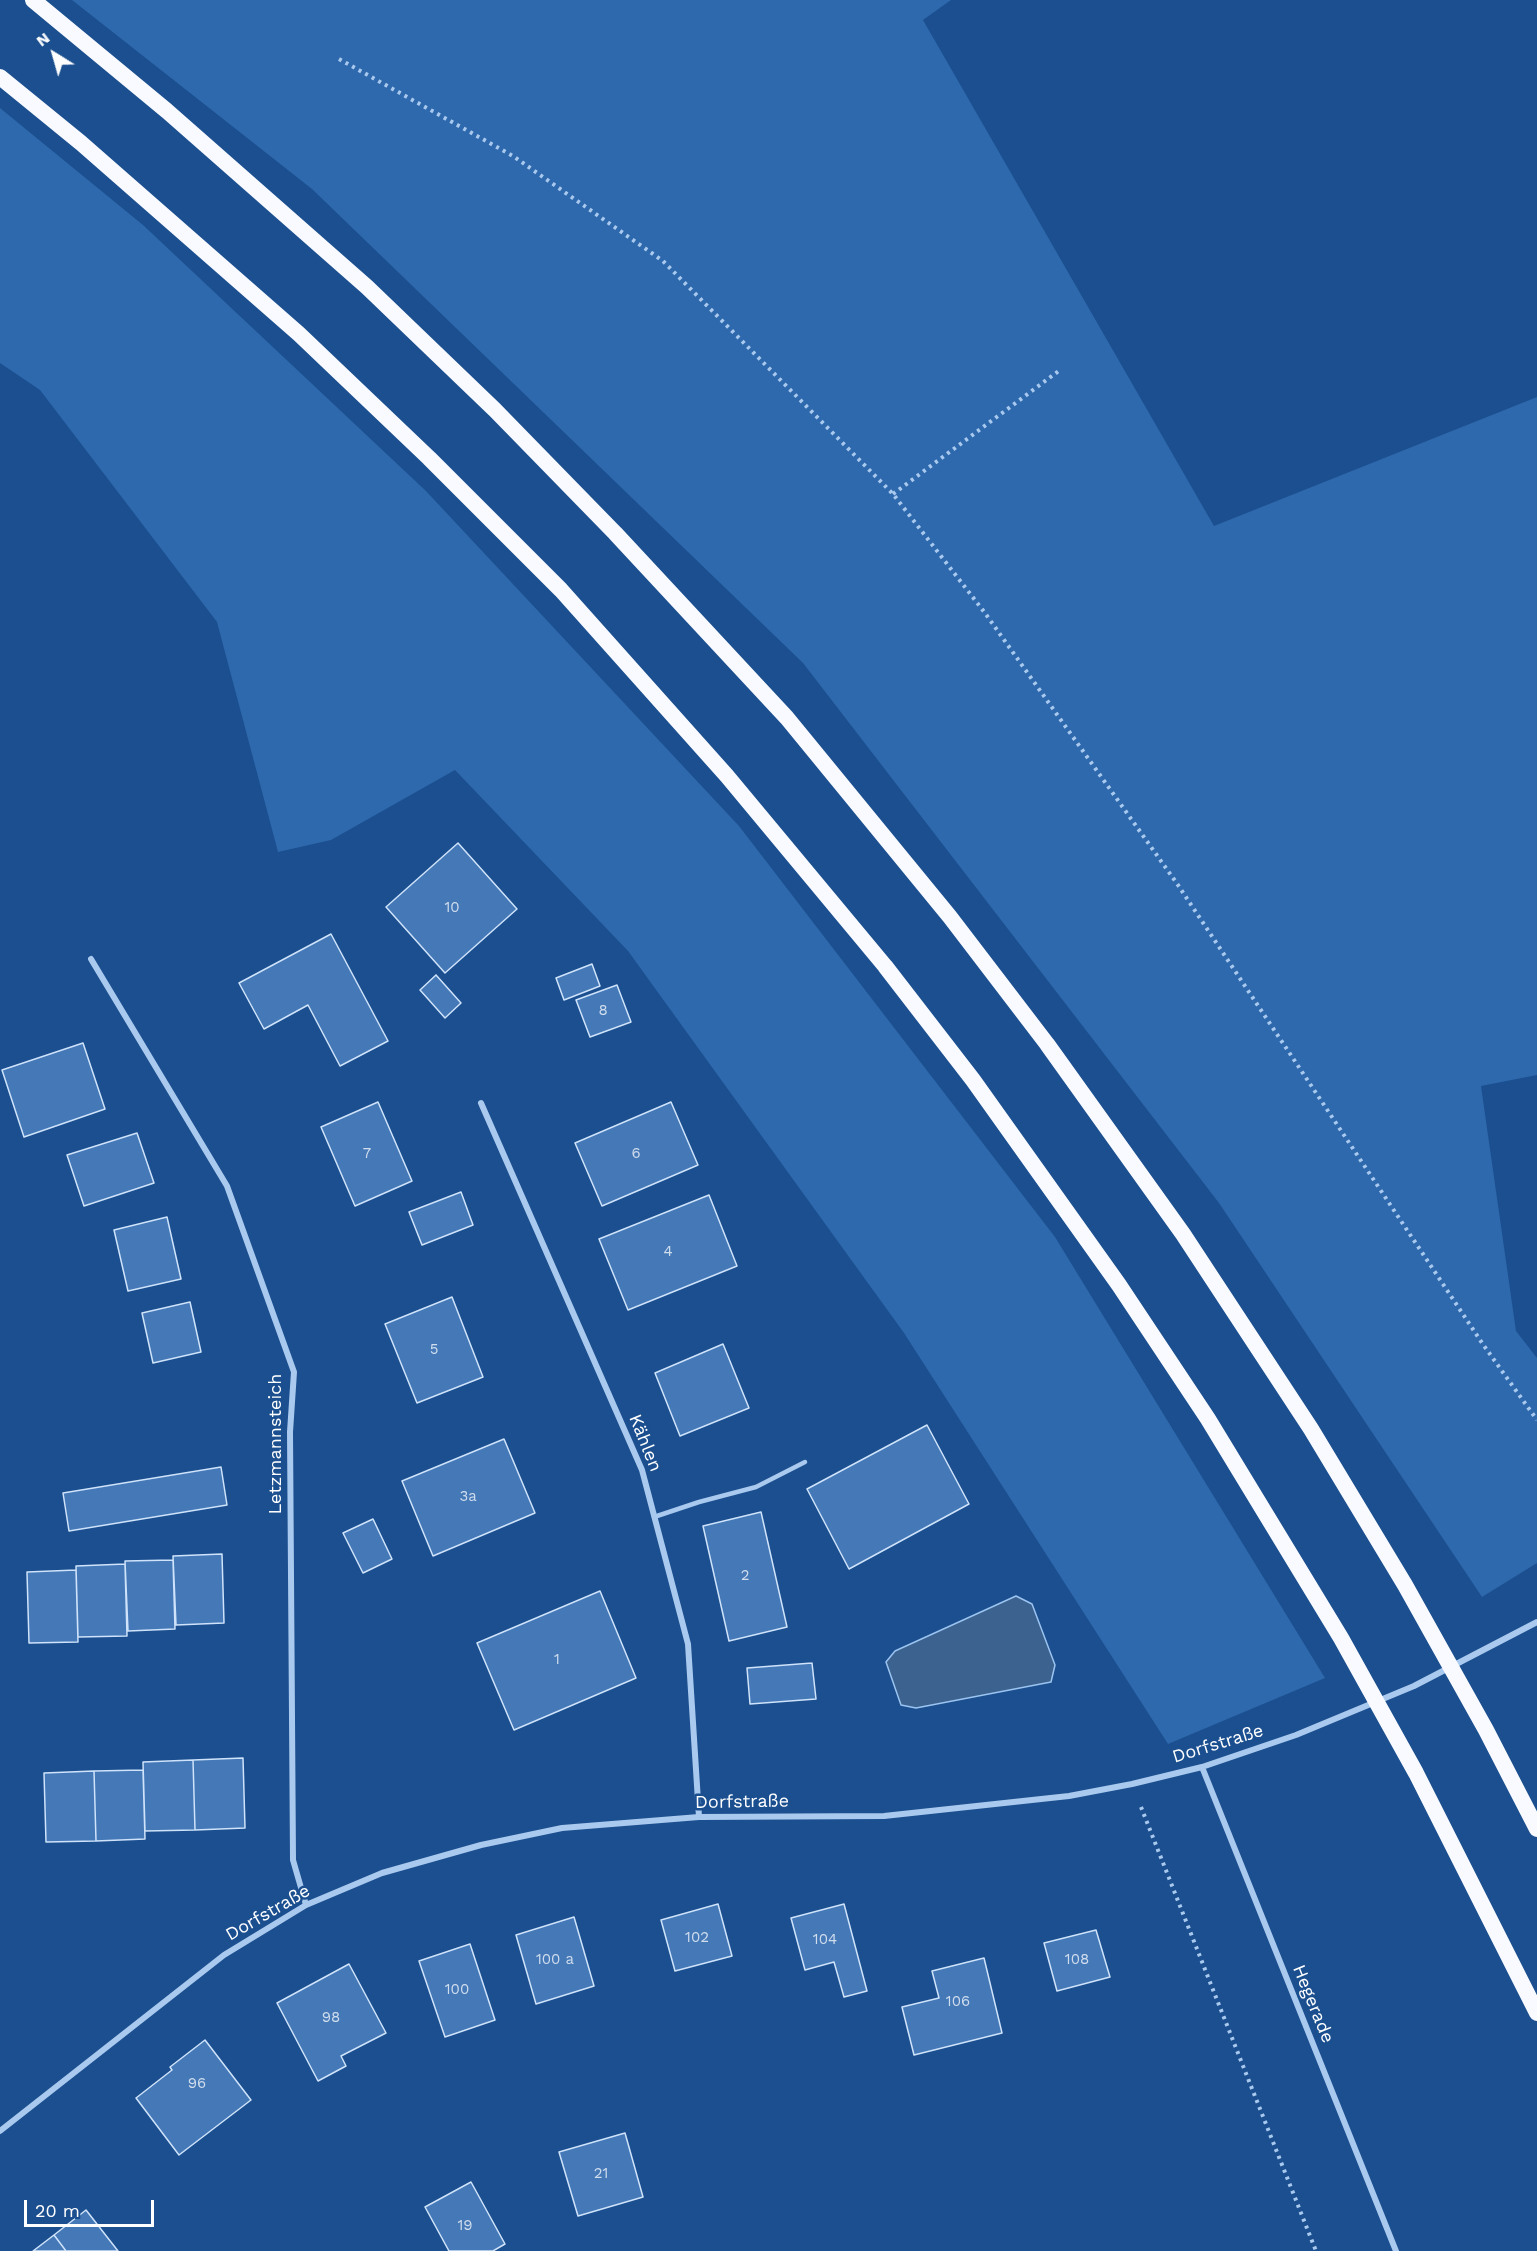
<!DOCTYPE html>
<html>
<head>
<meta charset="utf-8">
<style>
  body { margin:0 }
  #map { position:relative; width:1537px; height:2251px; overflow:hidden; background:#1b4f8f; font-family:"Work Sans",sans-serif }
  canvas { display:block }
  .north { position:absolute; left:24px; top:24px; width:60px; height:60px; -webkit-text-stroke:4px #1b4f8f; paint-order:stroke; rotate:323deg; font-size:16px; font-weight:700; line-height:24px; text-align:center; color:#fff }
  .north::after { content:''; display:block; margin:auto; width:21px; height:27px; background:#fff; clip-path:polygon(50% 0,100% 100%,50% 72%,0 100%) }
  .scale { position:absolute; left:24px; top:2200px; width:130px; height:27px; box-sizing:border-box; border:3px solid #fff; border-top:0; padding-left:8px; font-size:18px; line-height:21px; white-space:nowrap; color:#fff; -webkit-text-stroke:4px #1b4f8f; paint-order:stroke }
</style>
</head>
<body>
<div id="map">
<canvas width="1537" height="2251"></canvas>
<div class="north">N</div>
<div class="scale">20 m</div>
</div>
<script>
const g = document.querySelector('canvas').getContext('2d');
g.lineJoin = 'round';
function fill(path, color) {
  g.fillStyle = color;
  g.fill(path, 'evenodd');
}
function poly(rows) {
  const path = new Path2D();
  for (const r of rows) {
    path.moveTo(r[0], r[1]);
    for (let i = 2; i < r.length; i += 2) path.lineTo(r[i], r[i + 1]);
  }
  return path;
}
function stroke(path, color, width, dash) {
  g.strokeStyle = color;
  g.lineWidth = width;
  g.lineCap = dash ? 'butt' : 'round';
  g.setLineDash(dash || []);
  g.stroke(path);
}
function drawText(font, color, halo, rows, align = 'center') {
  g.font = font + ' "Work Sans",sans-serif';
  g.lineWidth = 5;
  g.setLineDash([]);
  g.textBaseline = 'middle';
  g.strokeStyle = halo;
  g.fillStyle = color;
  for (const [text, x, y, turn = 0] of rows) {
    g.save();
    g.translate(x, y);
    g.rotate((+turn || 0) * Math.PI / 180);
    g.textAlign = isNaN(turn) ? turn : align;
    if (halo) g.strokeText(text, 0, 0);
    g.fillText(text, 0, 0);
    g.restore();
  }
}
fill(poly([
  [72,0,951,0,923,20,1214,526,1537,397,1537,1075,1481,1086,1516,1331,1537,1358,1537,1563,1482,1597,1219,1203,803,663,312,189],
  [0,108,143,225,426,491,739,826,1055,1237,1325,1678,1168,1744,904,1333,628,951,455,770,331,840,278,852,217,622,40,390,0,363]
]), '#2e69ad');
const water = poly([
  [1016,1596,1032,1604,1055,1665,1051,1682,916,1708,901,1705,886,1662,895,1651,1016,1596]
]);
fill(water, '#3c6290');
stroke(water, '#9cc4f0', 1.5);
const building = poly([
  [458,843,517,909,445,973,386,907,458,843],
  [331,934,388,1041,340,1066,308,1005,264,1029,239,983,331,934],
  [592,964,600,986,564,1000,556,978,592,964],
  [436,975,461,1003,445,1018,420,990,436,975],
  [617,985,631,1022,590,1037,576,1000,617,985],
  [83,1043,105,1109,24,1137,2,1070,83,1043],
  [378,1102,412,1181,355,1206,321,1127,378,1102],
  [671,1102,698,1165,602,1206,575,1143,671,1102],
  [137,1133,154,1183,84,1206,67,1155,137,1133],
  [461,1192,473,1225,422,1245,409,1212,461,1192],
  [709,1195,737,1266,628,1310,599,1239,709,1195],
  [167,1217,181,1279,128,1291,114,1230,167,1217],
  [452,1297,483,1377,417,1403,385,1324,452,1297],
  [190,1302,201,1352,153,1363,142,1313,190,1302],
  [723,1344,749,1408,680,1436,655,1373,723,1344],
  [927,1425,969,1504,849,1569,807,1489,927,1425],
  [504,1439,535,1513,433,1556,402,1481,504,1439],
  [221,1467,227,1505,69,1531,63,1493,221,1467],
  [761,1512,787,1627,729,1641,703,1526,761,1512],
  [373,1519,392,1559,363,1573,343,1533,373,1519],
  [222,1554,224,1623,176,1625,173,1556,222,1554],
  [173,1560,175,1629,128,1631,125,1561,173,1560],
  [125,1564,127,1636,78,1637,76,1566,125,1564],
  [76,1570,78,1642,29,1643,27,1572,76,1570],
  [600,1591,636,1678,514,1730,477,1643,600,1591],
  [812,1663,816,1699,750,1704,747,1668,812,1663],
  [243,1758,245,1828,195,1830,193,1760,243,1758],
  [193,1760,195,1830,145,1831,143,1762,193,1760],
  [143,1770,145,1839,96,1841,94,1771,143,1770],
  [94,1771,96,1841,46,1842,44,1773,94,1771],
  [718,1904,732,1956,675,1971,661,1920,718,1904],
  [844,1904,867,1991,844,1997,834,1962,805,1970,791,1918,844,1904],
  [574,1917,594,1986,536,2004,516,1935,574,1917],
  [1096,1930,1110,1977,1057,1991,1044,1943,1096,1930],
  [470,1944,495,2020,445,2037,419,1961,470,1944],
  [984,1958,1002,2033,914,2055,902,2007,939,1998,932,1971,984,1958],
  [349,1964,386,2033,341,2056,346,2066,318,2081,277,2003,349,1964],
  [205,2040,251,2100,179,2155,136,2098,172,2070,170,2067,205,2040],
  [625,2133,643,2197,578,2216,559,2152,625,2133],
  [471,2182,505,2244,493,2251,449,2251,425,2207,471,2182],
  [86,2210,118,2251,66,2251,54,2235,86,2210],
  [54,2235,66,2251,33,2251,54,2235]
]);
fill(building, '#4478b7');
stroke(building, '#cfe3fa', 1.5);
stroke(poly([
  [339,59,513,156,663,261,893,494,985,613,1178,885,1482,1343,1537,1420],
  [893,494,1060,370],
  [1141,1807,1316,2251]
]), '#a9c9ee', 4, [3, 4.5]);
stroke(poly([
  [654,1517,699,1502,756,1487,805,1462]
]), '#a9c9ee', 4.5);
stroke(poly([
  [91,959,227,1186,294,1372,290,1432,293,1860,306,1905],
  [481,1103,642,1470,688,1644,699,1817],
  [1202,1767,1396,2251],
  [0,2131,224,1955,306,1905,382,1873,481,1845,562,1828,699,1817,884,1816,1069,1796,1132,1784,1202,1767,1296,1735,1414,1686,1537,1622]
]), '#a9c9ee', 6);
stroke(poly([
  [33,0,167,111,367,287,495,410,615,533,787,718,950,917,1047,1044,1183,1234,1311,1429,1405,1585,1486,1730,1537,1829],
  [0,77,81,143,299,334,429,458,561,590,727,776,885,966,973,1080,1119,1285,1208,1419,1341,1638,1416,1773,1537,2013]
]), '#f8faff', 16);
drawText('15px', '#d0dded', null, [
  ["10",452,908],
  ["8",603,1011],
  ["7",367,1154],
  ["6",636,1154],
  ["4",668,1252],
  ["5",434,1350],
  ["3a",468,1497],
  ["2",745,1576],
  ["1",557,1660],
  ["102",697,1938],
  ["104",825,1940],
  ["100 a",555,1960],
  ["108",1077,1960],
  ["100",457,1990],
  ["106",958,2002],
  ["98",331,2018],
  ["96",197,2084],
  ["21",601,2174],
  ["19",465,2226]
]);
drawText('18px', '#fff', '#1b4f8f', [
  ["Kählen",645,1443,68],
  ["Letzmannsteich",276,1444,-90],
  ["Dorfstraße",1218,1744,-17],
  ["Dorfstraße",742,1802,-1],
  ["Dorfstraße",268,1913,-30],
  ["Hegerade",1313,2004,68]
]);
</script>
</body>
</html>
